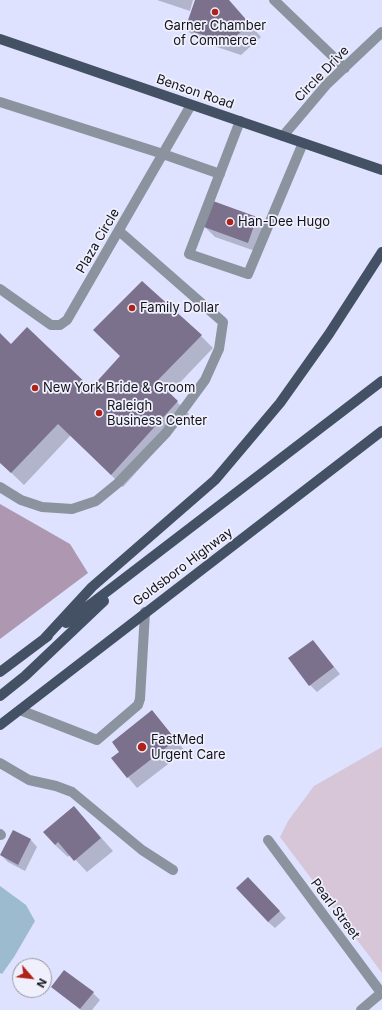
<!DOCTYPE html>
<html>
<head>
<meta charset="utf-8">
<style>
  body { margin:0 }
  #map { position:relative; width:382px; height:1010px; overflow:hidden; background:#dee2fe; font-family:Inter,sans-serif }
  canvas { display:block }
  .north { position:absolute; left:12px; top:958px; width:40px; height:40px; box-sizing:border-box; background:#eff0fc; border:1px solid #9797a2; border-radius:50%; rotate:118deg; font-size:11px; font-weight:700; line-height:16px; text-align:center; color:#12121c }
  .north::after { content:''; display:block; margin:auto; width:14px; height:18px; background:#b02117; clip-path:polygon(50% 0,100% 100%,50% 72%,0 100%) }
</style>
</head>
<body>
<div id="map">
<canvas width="382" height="1010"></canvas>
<div class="north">N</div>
</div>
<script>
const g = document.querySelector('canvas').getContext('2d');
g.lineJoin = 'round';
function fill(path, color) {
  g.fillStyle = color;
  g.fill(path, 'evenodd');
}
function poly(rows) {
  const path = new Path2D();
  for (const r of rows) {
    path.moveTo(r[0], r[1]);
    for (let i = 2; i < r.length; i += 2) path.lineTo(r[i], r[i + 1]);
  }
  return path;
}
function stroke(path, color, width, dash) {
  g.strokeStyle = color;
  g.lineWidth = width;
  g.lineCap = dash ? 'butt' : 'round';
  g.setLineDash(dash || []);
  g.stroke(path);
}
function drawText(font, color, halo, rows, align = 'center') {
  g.font = font + ' Inter,sans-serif';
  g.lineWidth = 3.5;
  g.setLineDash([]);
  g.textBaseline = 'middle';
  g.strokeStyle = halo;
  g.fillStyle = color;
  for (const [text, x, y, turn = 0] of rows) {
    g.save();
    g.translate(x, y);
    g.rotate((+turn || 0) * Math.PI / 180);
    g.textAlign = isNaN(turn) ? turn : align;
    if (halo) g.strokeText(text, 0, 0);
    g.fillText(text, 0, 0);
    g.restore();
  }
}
fill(poly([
  [382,747,382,973,280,837,288,821,314,786]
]), '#d7c6d8');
fill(poly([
  [0,504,70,544,88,573,0,639]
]), '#ae97b0');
fill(poly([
  [0,886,26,905,35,921,14,957,2,974,0,973]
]), '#9cbbcf');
fill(poly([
  [157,0,193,0,190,11],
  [196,0,228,0,261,37,241,55,199,41,186,29],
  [256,217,266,227,258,252,215,237,205,227],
  [0,335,11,345,92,389,201,336,213,348,169,394,189,414,123,487,71,435,24,485,0,462],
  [313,641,340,674,317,692,310,685],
  [152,711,185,751,137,788,112,758,121,752],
  [74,807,113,851,87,872,70,854,68,857,55,845],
  [14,831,31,840,37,847,25,871,8,862,1,855],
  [255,885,286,918,275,928,268,922],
  [59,993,93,993,100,1000,92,1010,81,1010]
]), '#0003');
fill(poly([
  [195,0,229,0,250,24,228,43,185,29],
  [213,201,257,217,248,243,204,227],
  [142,281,202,335,157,381,178,401,111,475,58,424,11,473,0,463,0,333,11,344,27,327,91,388,120,356,93,330],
  [313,640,334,667,309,686,288,658],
  [152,710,176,740,127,778,111,758,119,752,112,742],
  [74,806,101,838,74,861,58,842,55,845,43,832],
  [13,830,31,839,18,865,0,855],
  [248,877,280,911,268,922,236,888],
  [64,970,94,992,80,1009,51,987]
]), '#7b718d');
stroke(poly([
  [274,0,345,68],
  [0,102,163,154,220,174],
  [240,121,189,254,248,274,303,143],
  [283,136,327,84,382,32],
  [0,289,51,325,60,325,67,320,191,105],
  [0,487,21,500,42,507,72,509,96,501,118,483,166,433,205,380,219,349,223,322,119,231],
  [20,710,97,740,138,705,140,699,145,612],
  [0,763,29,780,56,786,72,792,142,850,173,870],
  [0,834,1,835],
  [268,840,382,994],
  [361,1010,381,993]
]), '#8b939f', 10);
stroke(poly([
  [0,39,382,170],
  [66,623,382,381],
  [44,639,92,587,215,480,280,403,329,334,382,252],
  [0,672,48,636],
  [0,696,25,676,104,601],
  [0,725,382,431]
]), '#445165', 10);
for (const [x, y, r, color] of [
  [215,12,4,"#b02117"],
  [230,222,4,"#b02117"],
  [132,308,4,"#b02117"],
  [35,388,4,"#b02117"],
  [99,413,4,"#b02117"],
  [142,747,5,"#b02117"]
]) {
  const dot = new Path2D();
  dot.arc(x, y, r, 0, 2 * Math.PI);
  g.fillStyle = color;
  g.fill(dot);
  stroke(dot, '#eff0fc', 1.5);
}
drawText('13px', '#12121c', '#eff0fc', [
  ["Garner Chamber",215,26,"center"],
  ["of Commerce",215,41,"center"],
  ["Han-Dee Hugo",238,222],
  ["Family Dollar",140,308],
  ["New York Bride & Groom",43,388],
  ["Raleigh",107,406],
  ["Business Center",107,421],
  ["FastMed",151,740],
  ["Urgent Care",151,755]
], 'left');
drawText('13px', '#12121c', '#eff0fc', [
  ["Circle Drive",322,74,-46],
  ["Benson Road",195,92,19],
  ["Plaza Circle",98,241,-60],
  ["Goldsboro Highway",183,567,-37],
  ["Pearl Street",335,909,53]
]);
</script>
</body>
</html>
